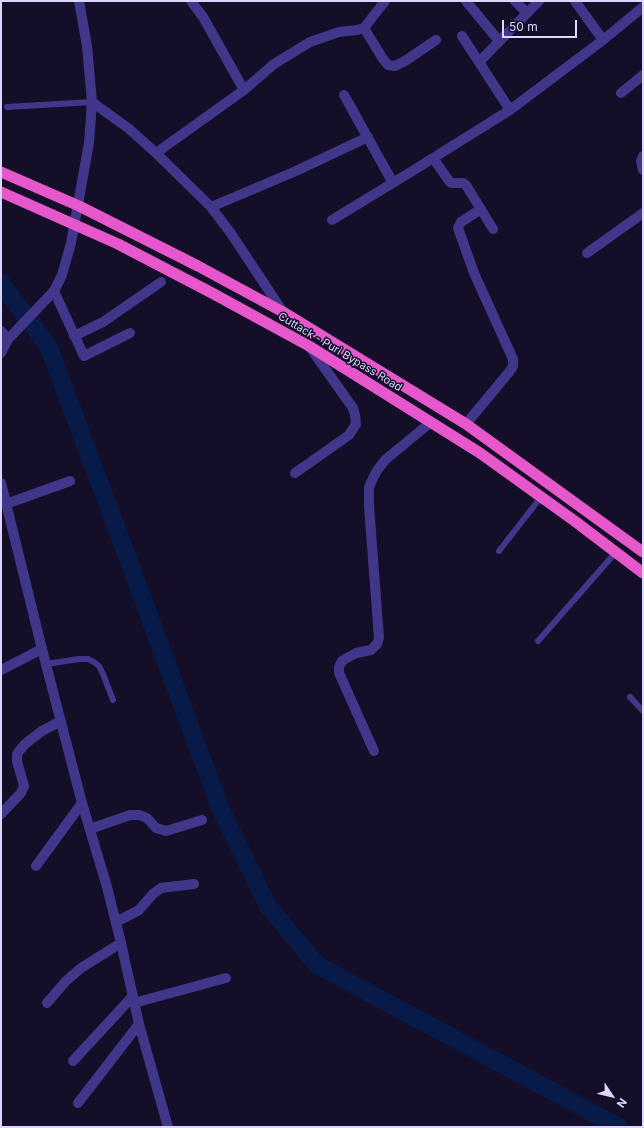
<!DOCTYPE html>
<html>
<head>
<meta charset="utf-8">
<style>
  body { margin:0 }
  #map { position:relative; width:644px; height:1128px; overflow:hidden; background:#150e28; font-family:Inter,sans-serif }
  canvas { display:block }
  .frame { position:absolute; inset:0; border:2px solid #ddd6ff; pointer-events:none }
  .north { position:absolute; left:592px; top:1076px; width:40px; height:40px; -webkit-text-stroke:3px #150e28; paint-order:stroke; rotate:125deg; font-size:11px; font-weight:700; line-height:16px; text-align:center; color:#ddd6ff }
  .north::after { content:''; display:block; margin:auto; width:14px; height:18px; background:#ddd6ff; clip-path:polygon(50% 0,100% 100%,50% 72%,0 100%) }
  .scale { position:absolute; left:502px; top:20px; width:75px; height:18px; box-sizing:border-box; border:2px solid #ddd6ff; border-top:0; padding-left:5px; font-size:12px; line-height:14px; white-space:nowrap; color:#ddd6ff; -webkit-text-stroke:3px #150e28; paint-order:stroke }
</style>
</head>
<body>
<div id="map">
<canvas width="644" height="1128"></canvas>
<div class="frame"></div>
<div class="north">N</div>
<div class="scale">50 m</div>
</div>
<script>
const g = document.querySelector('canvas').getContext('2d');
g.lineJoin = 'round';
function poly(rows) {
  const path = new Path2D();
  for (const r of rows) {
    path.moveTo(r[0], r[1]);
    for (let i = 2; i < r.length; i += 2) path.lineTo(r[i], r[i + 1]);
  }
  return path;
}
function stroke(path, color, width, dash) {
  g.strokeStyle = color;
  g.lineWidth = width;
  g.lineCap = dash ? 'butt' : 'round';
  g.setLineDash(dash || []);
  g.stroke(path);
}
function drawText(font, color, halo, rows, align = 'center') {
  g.font = font + ' Inter,sans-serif';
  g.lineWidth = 3;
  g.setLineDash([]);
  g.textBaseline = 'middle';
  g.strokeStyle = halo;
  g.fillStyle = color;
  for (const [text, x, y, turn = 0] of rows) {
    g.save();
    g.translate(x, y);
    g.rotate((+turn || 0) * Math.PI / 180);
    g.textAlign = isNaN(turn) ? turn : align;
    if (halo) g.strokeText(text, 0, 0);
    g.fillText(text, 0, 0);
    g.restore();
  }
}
stroke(poly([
  [1,283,49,347,222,812,268,906,317,965,619,1127]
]), '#081b48', 18);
stroke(poly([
  [7,107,92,102],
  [499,551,541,497],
  [538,641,616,552],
  [46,664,79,659,88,659,94,662,99,666,103,674,113,700],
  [630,697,643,711]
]), '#40378a', 6);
stroke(poly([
  [191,1,203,17,244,90],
  [466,1,499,41],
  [515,1,527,13],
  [575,1,603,40],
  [364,28,383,59,388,65,395,66,405,61,436,40],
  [462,36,510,110],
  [480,61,539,1],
  [621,93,643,75],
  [344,95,393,183],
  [92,102,128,128,156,153,211,207,230,232,283,312],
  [156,153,244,90,274,64,310,42,339,32,357,30,364,28,385,1],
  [643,156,641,161,643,170],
  [433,158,449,181,451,183,463,183,466,185,493,229],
  [211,207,296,171,368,137],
  [332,220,414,170,510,110,603,40,643,7],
  [587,253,643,213],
  [54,291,84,356,130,333],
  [1,331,8,339],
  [74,336,103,322,161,282],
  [466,424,510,371,513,366,513,359,474,273,458,228,461,222,481,209],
  [295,473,349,435,356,424,355,415,353,408,309,346],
  [6,504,70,481],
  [1,670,42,649],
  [374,751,339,673,339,667,342,661,347,658,356,653,371,650,377,644,379,638,369,506,369,487,376,472,385,460,431,422],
  [1,814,21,793,24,786,17,761,17,754,20,750,25,744,42,731,61,721],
  [90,829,130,815,140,815,147,818,156,828,166,831,202,820],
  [36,866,82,803],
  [116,922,139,910,153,894,161,888,194,884],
  [47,1003,66,981,81,968,121,943],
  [134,1003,226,978],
  [73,1061,133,996],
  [78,1103,139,1024]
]), '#40378a', 10);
stroke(poly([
  [1,353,8,339,14,333,54,291,62,275,71,243,89,143,92,102,87,46,79,1],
  [1,483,42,649,82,803,107,887,121,943,139,1024,168,1127]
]), '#40378a', 10);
stroke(poly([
  [1,172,79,206,198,266,283,312,466,424,643,552],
  [1,192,118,244,212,293,309,346,480,453,576,522,643,573]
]), '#e657cc', 11);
drawText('11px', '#ddd6ff', '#150e28', [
  ["Cuttack - Puri Bypass Road",340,352,31]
]);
</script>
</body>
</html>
